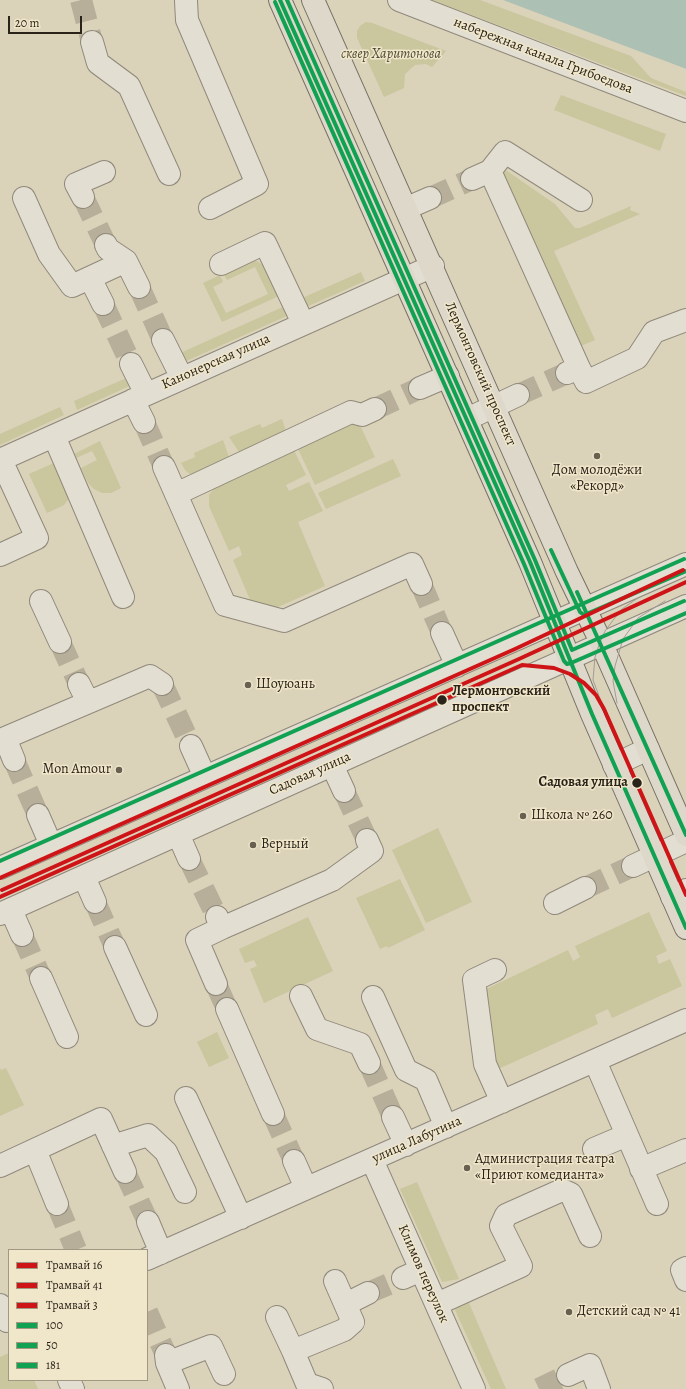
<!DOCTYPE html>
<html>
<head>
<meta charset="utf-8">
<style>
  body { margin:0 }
  #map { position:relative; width:686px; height:1389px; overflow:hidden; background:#dbd2ba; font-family:Alegreya,serif }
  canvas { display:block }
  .legend { position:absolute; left:8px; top:1249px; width:140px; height:132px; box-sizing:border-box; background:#f0e6ca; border:1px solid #a19883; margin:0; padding:5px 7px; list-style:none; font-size:12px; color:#2a2319 }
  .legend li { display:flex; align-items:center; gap:8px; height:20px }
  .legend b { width:20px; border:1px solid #a19883 }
  .scale { position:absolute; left:8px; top:16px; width:74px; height:18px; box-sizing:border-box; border:2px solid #2a2319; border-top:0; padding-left:5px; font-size:12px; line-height:14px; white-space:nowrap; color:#2a2319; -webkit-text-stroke:3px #f0e6ca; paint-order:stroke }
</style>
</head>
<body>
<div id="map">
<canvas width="686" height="1389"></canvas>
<ul class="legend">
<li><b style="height:5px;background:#ce1417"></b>Трамвай 16</li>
<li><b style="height:5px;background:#ce1417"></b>Трамвай 41</li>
<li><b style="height:5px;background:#ce1417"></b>Трамвай 3</li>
<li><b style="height:5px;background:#11a152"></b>100</li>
<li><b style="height:5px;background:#11a152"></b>50</li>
<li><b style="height:5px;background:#11a152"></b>181</li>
</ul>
<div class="scale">20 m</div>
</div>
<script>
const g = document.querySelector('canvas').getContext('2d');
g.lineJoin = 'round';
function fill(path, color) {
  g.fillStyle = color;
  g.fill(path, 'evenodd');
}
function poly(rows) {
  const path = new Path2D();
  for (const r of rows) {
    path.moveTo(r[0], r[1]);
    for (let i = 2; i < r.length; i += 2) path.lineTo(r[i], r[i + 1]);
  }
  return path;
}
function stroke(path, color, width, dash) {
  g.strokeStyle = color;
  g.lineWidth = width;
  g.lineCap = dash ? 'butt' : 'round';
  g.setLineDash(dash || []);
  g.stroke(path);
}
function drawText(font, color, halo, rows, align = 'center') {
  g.font = font + ' Alegreya,serif';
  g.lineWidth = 3;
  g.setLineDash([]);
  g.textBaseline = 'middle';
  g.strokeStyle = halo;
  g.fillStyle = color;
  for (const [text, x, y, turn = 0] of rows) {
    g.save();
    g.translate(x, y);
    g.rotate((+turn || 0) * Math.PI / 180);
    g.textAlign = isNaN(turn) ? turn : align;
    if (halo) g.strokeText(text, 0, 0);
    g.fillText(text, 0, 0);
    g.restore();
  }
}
fill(poly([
  [432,0,480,0,631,56,651,78,686,92,686,96],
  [366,22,372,23,446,51,432,67,426,64,415,65,405,74,404,88,384,97,357,38,357,31,360,26],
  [561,95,666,134,660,151,554,110],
  [502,170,507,171,555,204,575,228,580,228,631,206,630,210,640,214,554,251,595,340,581,346,539,250,498,178],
  [252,261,257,261,264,266,279,296,222,322,203,283,220,275,223,282,213,287,226,313,268,294,255,267,227,280,223,273],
  [361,272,365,281,304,308,300,299],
  [285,306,289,315,182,363,178,354],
  [131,376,134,384,77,410,74,401],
  [60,407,64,415,0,445,0,434],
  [282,419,286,431,247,452,239,452,229,437,260,424,262,428],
  [358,421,375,457,315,485,298,449],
  [223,440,229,457,223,462,197,474,190,474,185,470,181,463,195,457,194,453],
  [100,441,121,488,111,493,102,493,94,489,88,483,81,468,97,460,92,451,76,458,74,454],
  [294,450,306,475,286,485,289,491,309,482,323,511,298,522,325,586,267,612,251,602,233,560,242,555,239,546,229,551,209,506,209,495,216,486],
  [393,459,401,476,326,509,318,493],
  [56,462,71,496,64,505,47,513,29,474],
  [438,828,472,902,426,923,392,850],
  [400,879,425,930,388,948,387,946,380,949,356,898],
  [649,912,667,951,656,956,659,964,670,959,682,986,612,1018,608,1009,595,1015,598,1024,496,1070,484,990,568,950,573,961,580,957,575,946],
  [308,917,333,971,264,1003,250,969,257,966,254,960,245,963,239,949],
  [217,1032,229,1058,209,1067,197,1042],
  [0,1068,1,1070,6,1068,24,1105,0,1116],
  [417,1182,459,1279,442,1282,400,1189],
  [466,1296,506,1389,491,1389,455,1310],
  [9,1353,9,1380,34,1380,38,1389,0,1389,0,1357]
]), '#cac69d');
fill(poly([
  [503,0,686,0,686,69,657,58]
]), '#adc0b4');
fill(poly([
  [657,58,686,69,686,71,657,60]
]), '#dbd2ba');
stroke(poly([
  [81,0,92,42],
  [83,197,106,245],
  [430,198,472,179],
  [139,287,163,340],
  [103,304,131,364],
  [518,395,567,373],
  [375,409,420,388],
  [144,422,164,467],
  [421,584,442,633],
  [60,642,79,684],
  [162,684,191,746],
  [14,760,38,815],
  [344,791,367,840],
  [189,859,217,917],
  [585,888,633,866],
  [95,902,115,947],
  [22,935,41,978],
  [216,984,227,1009],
  [369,1063,393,1117],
  [273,1114,294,1161],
  [125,1172,148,1222],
  [57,1204,76,1250],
  [368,1293,403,1278],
  [147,1312,166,1355],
  [539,1389,568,1375]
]), '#b8af9a', 22, [22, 11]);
const minor = poly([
  [399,0,686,111],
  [186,1,187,20,257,184,210,208],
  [92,42,98,63,129,86,169,174],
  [490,171,579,368],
  [472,179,490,171,505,152,581,200],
  [83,197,76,184,104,172],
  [24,198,49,254,72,286,126,261],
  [407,208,430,198],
  [106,245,108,249,126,261,139,287],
  [221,264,265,243,303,323],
  [90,278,103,304],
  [163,340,182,378],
  [131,364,146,394],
  [567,373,579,368,586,382,637,358,654,332,686,320],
  [420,388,448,376],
  [133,400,144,422],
  [467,419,518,395],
  [54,436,123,597],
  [0,460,433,266],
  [164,467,225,605,284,621,412,564,421,584],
  [176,494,351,412,362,415,375,409],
  [0,555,37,538,1,460],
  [41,601,60,642],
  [442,633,457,666],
  [79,684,88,702],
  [191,746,205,777],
  [14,760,5,738,150,676,162,684],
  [332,765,344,791],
  [614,765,648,749],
  [38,815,51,845],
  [178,834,189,859],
  [633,866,686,841],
  [0,868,686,564],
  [84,877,95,902],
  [672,897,686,890],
  [555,903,585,888],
  [11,910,22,935],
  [0,914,686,606],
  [222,928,332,880,372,851,367,840],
  [115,947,146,1015],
  [495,970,474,980,485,1064,502,1102],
  [41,978,67,1037],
  [216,984,197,940,222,928,217,917],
  [301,996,317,1029,360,1044,369,1063],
  [373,997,406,1070,426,1080,446,1127],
  [227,1009,273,1114],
  [595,1061,657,1204],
  [186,1098,241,1218],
  [393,1117,406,1145],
  [113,1146,148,1135,166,1152,185,1192],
  [594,1149,627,1135],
  [35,1150,57,1204],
  [372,1160,474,1389],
  [294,1161,306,1188],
  [0,1166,101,1119,125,1172],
  [641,1169,686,1150],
  [148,1222,161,1253],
  [147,1259,686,1020],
  [686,1268,682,1270,686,1280],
  [403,1278,421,1270],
  [346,1304,368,1293],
  [437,1304,521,1266,501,1226,506,1215,562,1190,571,1194,590,1236],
  [0,1305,7,1321],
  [277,1317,293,1351,344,1330,353,1322,335,1281],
  [293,1351,307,1384,322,1389],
  [166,1355,167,1363,178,1389],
  [167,1363,211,1346,224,1374],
  [568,1375,590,1365,599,1389],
  [69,1380,73,1389]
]);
const major = poly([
  [280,0,530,562,592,714,686,928],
  [313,0,567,572,600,640,686,835]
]);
stroke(minor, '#8f897b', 24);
stroke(major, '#767165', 24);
stroke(minor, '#e3ded2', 22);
stroke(major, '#ded8ca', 22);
stroke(poly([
  [617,703,613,681,615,666,623,639,638,618,665,601],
  [604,709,593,680,595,657,599,645,605,631,614,619,622,609,638,598]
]), '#a19d94', 1);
stroke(poly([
  [280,0,530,562,592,714,686,928],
  [577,592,686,835]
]), '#11a152', 4);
stroke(poly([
  [275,2,524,564,564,661,567,664,571,663,686,613],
  [551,550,580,612,584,615,686,571]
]), '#11a152', 4);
stroke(poly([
  [287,0,535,560,572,650,684,601],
  [0,861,684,559]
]), '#11a152', 4);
stroke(poly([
  [0,897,522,665,554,668,570,674,584,683,596,695,604,709,686,895]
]), '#ce1417', 4);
stroke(poly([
  [2,890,519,659,686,582]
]), '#ce1417', 4);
stroke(poly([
  [0,878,515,649,683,570]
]), '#ce1417', 4);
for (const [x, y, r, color] of [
  [597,456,4,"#686051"],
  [248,685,4,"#686051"],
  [442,700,5.5,"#2a2319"],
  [119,770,4,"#686051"],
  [637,783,5.5,"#2a2319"],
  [523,816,4,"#686051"],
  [253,845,4,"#686051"],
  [467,1168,4,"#686051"],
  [569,1312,4,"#686051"]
]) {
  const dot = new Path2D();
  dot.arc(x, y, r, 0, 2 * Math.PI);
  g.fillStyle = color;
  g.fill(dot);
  stroke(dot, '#f0e6ca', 1.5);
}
drawText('italic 14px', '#4e4a34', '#f0e6ca', [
  ["сквер Харитонова",391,55]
]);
drawText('14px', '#2a2319', '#f0e6ca', [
  ["набережная канала Грибоедова",543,56,21],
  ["Канонерская улица",216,362,-24],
  ["Лермонтовский проспект",480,374,66],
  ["Садовая улица",310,774,-24],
  ["улица Лабутина",417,1140,-24],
  ["Климов переулок",423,1274,66]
]);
drawText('14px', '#2a2319', '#f0e6ca', [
  ["Дом молодёжи",597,471,"center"],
  ["«Рекорд»",597,487,"center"],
  ["Шоуюань",256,685],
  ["Mon Amour",111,770,"right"],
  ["Школа № 260",531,816],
  ["Верный",261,845],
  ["Администрация театра",475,1160],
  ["«Приют комедианта»",475,1176],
  ["Детский сад № 41",577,1312]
], 'left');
drawText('bold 14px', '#2a2319', '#f0e6ca', [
  ["Лермонтовский",452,692],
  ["проспект",452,708],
  ["Садовая улица",628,783,"right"]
], 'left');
</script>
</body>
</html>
